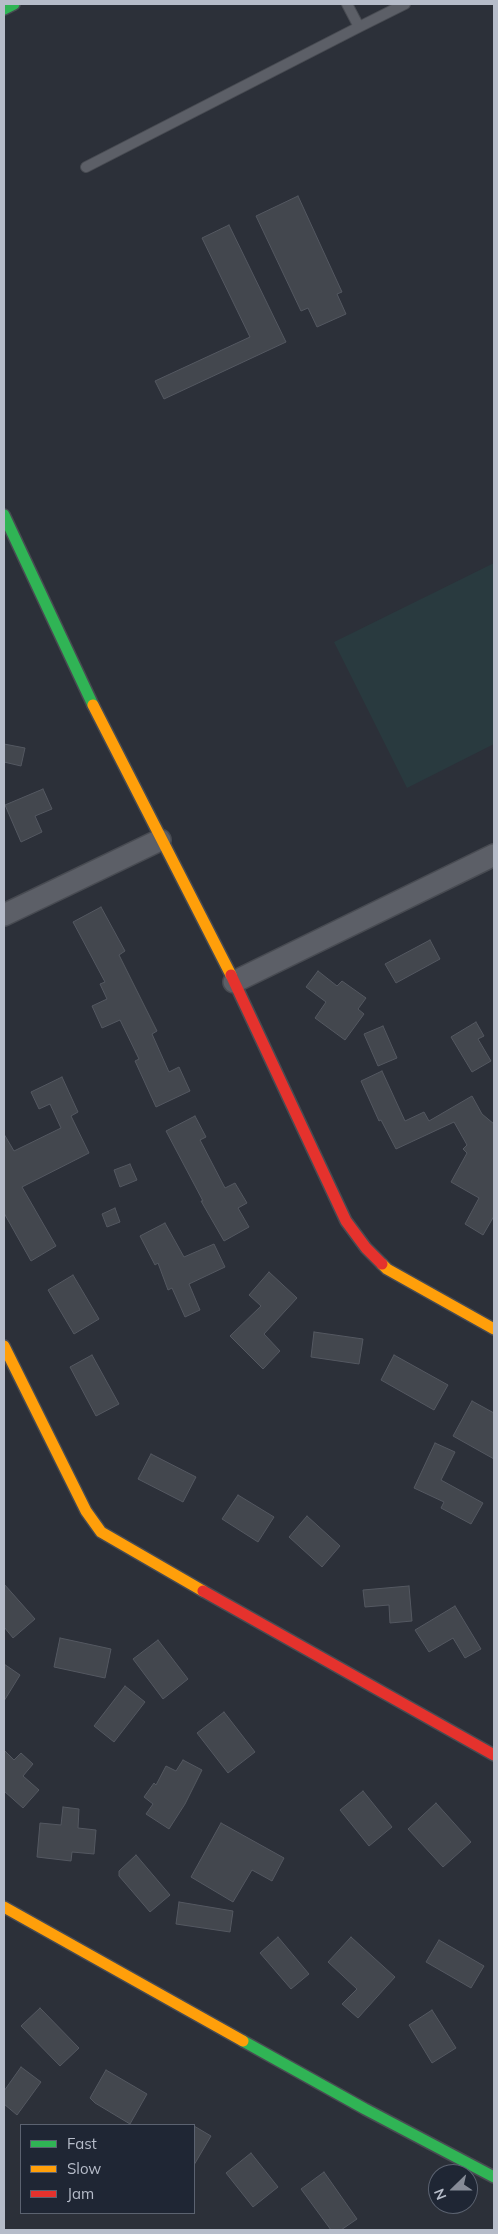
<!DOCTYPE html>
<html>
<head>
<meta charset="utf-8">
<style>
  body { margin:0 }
  #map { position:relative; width:498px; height:2234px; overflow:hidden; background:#2c3039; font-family:Mulish,sans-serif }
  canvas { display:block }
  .frame { position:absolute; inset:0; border:5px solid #b6bcc9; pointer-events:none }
  .legend { position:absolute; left:20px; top:2124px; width:175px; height:90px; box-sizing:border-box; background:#1f2634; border:1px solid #5b6270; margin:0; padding:6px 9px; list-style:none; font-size:15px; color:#b6bcc9 }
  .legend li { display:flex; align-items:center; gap:10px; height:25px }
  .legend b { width:25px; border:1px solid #5b6270 }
  .north { position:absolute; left:428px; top:2164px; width:50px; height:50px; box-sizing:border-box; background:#1f2634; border:1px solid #5b6270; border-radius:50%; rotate:248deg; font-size:14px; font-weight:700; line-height:20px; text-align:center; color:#b6bcc9 }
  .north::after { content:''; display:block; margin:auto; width:18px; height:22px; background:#868b97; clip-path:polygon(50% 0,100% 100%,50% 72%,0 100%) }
</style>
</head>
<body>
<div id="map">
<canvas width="498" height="2234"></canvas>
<div class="frame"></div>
<ul class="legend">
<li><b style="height:6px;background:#30b455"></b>Fast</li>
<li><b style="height:6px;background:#ff9f0a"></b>Slow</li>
<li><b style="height:6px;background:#e5322d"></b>Jam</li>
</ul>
<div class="north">N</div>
</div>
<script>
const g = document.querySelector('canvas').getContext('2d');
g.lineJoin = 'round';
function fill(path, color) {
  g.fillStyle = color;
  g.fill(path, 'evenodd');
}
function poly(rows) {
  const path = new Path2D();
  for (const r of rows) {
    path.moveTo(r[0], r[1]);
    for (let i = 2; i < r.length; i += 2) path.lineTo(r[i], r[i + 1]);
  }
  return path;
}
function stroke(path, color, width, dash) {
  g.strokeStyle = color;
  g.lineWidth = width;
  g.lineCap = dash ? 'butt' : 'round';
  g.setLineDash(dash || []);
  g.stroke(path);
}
fill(poly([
  [494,563,494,744,407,788,334,642]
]), '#293a3f');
const building = poly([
  [298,196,342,292,337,294,346,314,317,327,308,308,301,311,256,216,298,196],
  [229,225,286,342,164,399,155,381,250,337,202,238,229,225],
  [4,744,25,748,21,766,4,762,4,744],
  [43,789,52,809,35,816,42,832,21,842,5,805,43,789],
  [101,907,125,951,119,955,157,1031,152,1034,169,1072,179,1067,190,1091,156,1107,135,1061,139,1059,120,1020,102,1028,92,1006,107,999,100,984,105,982,73,922,101,907],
  [430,940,440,959,396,983,385,964,430,940],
  [318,971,337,986,342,981,366,998,358,1009,364,1014,345,1040,315,1018,326,1002,306,987,318,971],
  [476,1022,484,1036,478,1039,491,1061,472,1072,451,1037,476,1022],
  [383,1026,397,1058,378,1066,364,1034,383,1026],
  [382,1071,405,1121,424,1112,429,1121,472,1096,482,1114,494,1124,494,1216,483,1235,465,1224,479,1198,451,1182,467,1153,463,1149,467,1145,454,1122,396,1149,381,1120,379,1121,361,1081,382,1071],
  [62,1077,78,1112,71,1116,89,1153,22,1187,56,1246,31,1261,4,1213,4,1134,14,1151,61,1128,50,1104,39,1109,31,1092,62,1077],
  [195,1116,206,1137,200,1140,225,1188,235,1183,247,1203,238,1208,249,1227,224,1241,201,1201,203,1201,166,1131,195,1116],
  [130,1164,137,1180,120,1187,114,1170,130,1164],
  [115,1208,120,1222,107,1227,102,1214,115,1208],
  [165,1223,184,1257,214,1244,225,1267,189,1284,200,1310,185,1317,172,1288,168,1290,158,1263,155,1265,140,1236,165,1223],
  [269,1272,297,1298,264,1334,280,1351,263,1369,230,1336,261,1306,249,1295,269,1272],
  [73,1275,99,1319,74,1334,48,1290,73,1275],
  [314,1332,363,1339,359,1364,311,1357,314,1332],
  [92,1355,119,1404,96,1416,70,1367,92,1355],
  [394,1355,448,1385,434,1410,381,1380,394,1355],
  [472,1401,494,1413,494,1459,453,1436,472,1401],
  [435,1443,455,1452,441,1480,483,1503,471,1524,441,1508,444,1502,414,1488,435,1443],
  [151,1454,196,1477,183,1502,138,1479,151,1454],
  [238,1495,274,1517,258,1542,222,1519,238,1495],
  [307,1516,340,1546,322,1567,289,1537,307,1516],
  [4,1584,35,1619,13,1638,4,1627,4,1584],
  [409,1586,412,1621,390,1623,389,1605,365,1607,363,1590,409,1586],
  [455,1606,481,1649,465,1658,453,1638,429,1652,415,1630,455,1606],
  [60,1638,111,1649,105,1678,54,1667,60,1638],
  [158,1640,188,1679,163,1699,133,1659,158,1640],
  [4,1664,20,1675,4,1701,4,1664],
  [125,1686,145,1702,114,1742,94,1726,125,1686],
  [224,1712,255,1752,228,1773,197,1733,224,1712],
  [4,1750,14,1760,21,1753,33,1764,23,1776,39,1790,23,1808,4,1791,4,1750],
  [183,1760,202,1770,185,1804,169,1829,146,1814,153,1804,144,1797,154,1783,156,1785,166,1766,176,1771,183,1760],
  [363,1791,392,1827,369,1846,340,1810,363,1791],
  [436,1803,471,1842,443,1867,408,1829,436,1803],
  [63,1807,79,1809,78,1828,96,1830,94,1854,72,1852,71,1861,37,1857,40,1823,61,1825,63,1807],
  [221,1823,284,1858,272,1881,252,1870,233,1902,191,1877,221,1823],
  [136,1855,170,1895,150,1912,119,1876,119,1871,136,1855],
  [179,1902,233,1911,230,1932,176,1924,179,1902],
  [278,1937,309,1974,291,1989,260,1953,278,1937],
  [351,1937,395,1977,358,2018,342,2004,357,1989,328,1962,351,1937],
  [439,1940,484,1966,471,1988,426,1962,439,1940],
  [40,2008,79,2048,60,2066,21,2026,40,2008],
  [432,2010,456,2048,432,2063,409,2025,432,2010],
  [21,2067,41,2082,17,2115,4,2104,4,2091,21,2067],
  [106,2070,147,2094,130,2124,95,2103,90,2098,106,2070],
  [194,2126,211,2136,194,2165,194,2126],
  [251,2153,278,2187,253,2207,226,2173,251,2153],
  [324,2172,357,2219,341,2230,331,2230,301,2189,324,2172]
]);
fill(building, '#43474e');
stroke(building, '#545861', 1);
const lane = poly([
  [347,4,359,27,405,4],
  [86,167,359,27]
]);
const street = poly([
  [4,915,160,840],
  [234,982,494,855]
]);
const fast = poly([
  [4,9,14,4],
  [4,515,93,705],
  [243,2041,365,2109,494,2177]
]);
const slow = poly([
  [93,705,231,975],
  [382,1264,387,1269,494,1329],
  [4,1346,86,1511,101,1532,203,1591],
  [4,1907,243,2041]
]);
const jam = poly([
  [231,975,346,1221,366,1248,382,1264],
  [203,1591,494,1755]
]);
stroke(lane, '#484b52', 12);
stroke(street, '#484b52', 24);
stroke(fast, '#484b52', 14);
stroke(slow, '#484b52', 14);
stroke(jam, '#484b52', 14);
stroke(lane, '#5c5f67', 10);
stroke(street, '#5c5f67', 21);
stroke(fast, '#30b455', 11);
stroke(slow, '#ff9f0a', 11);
stroke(jam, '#e5322d', 11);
</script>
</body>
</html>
